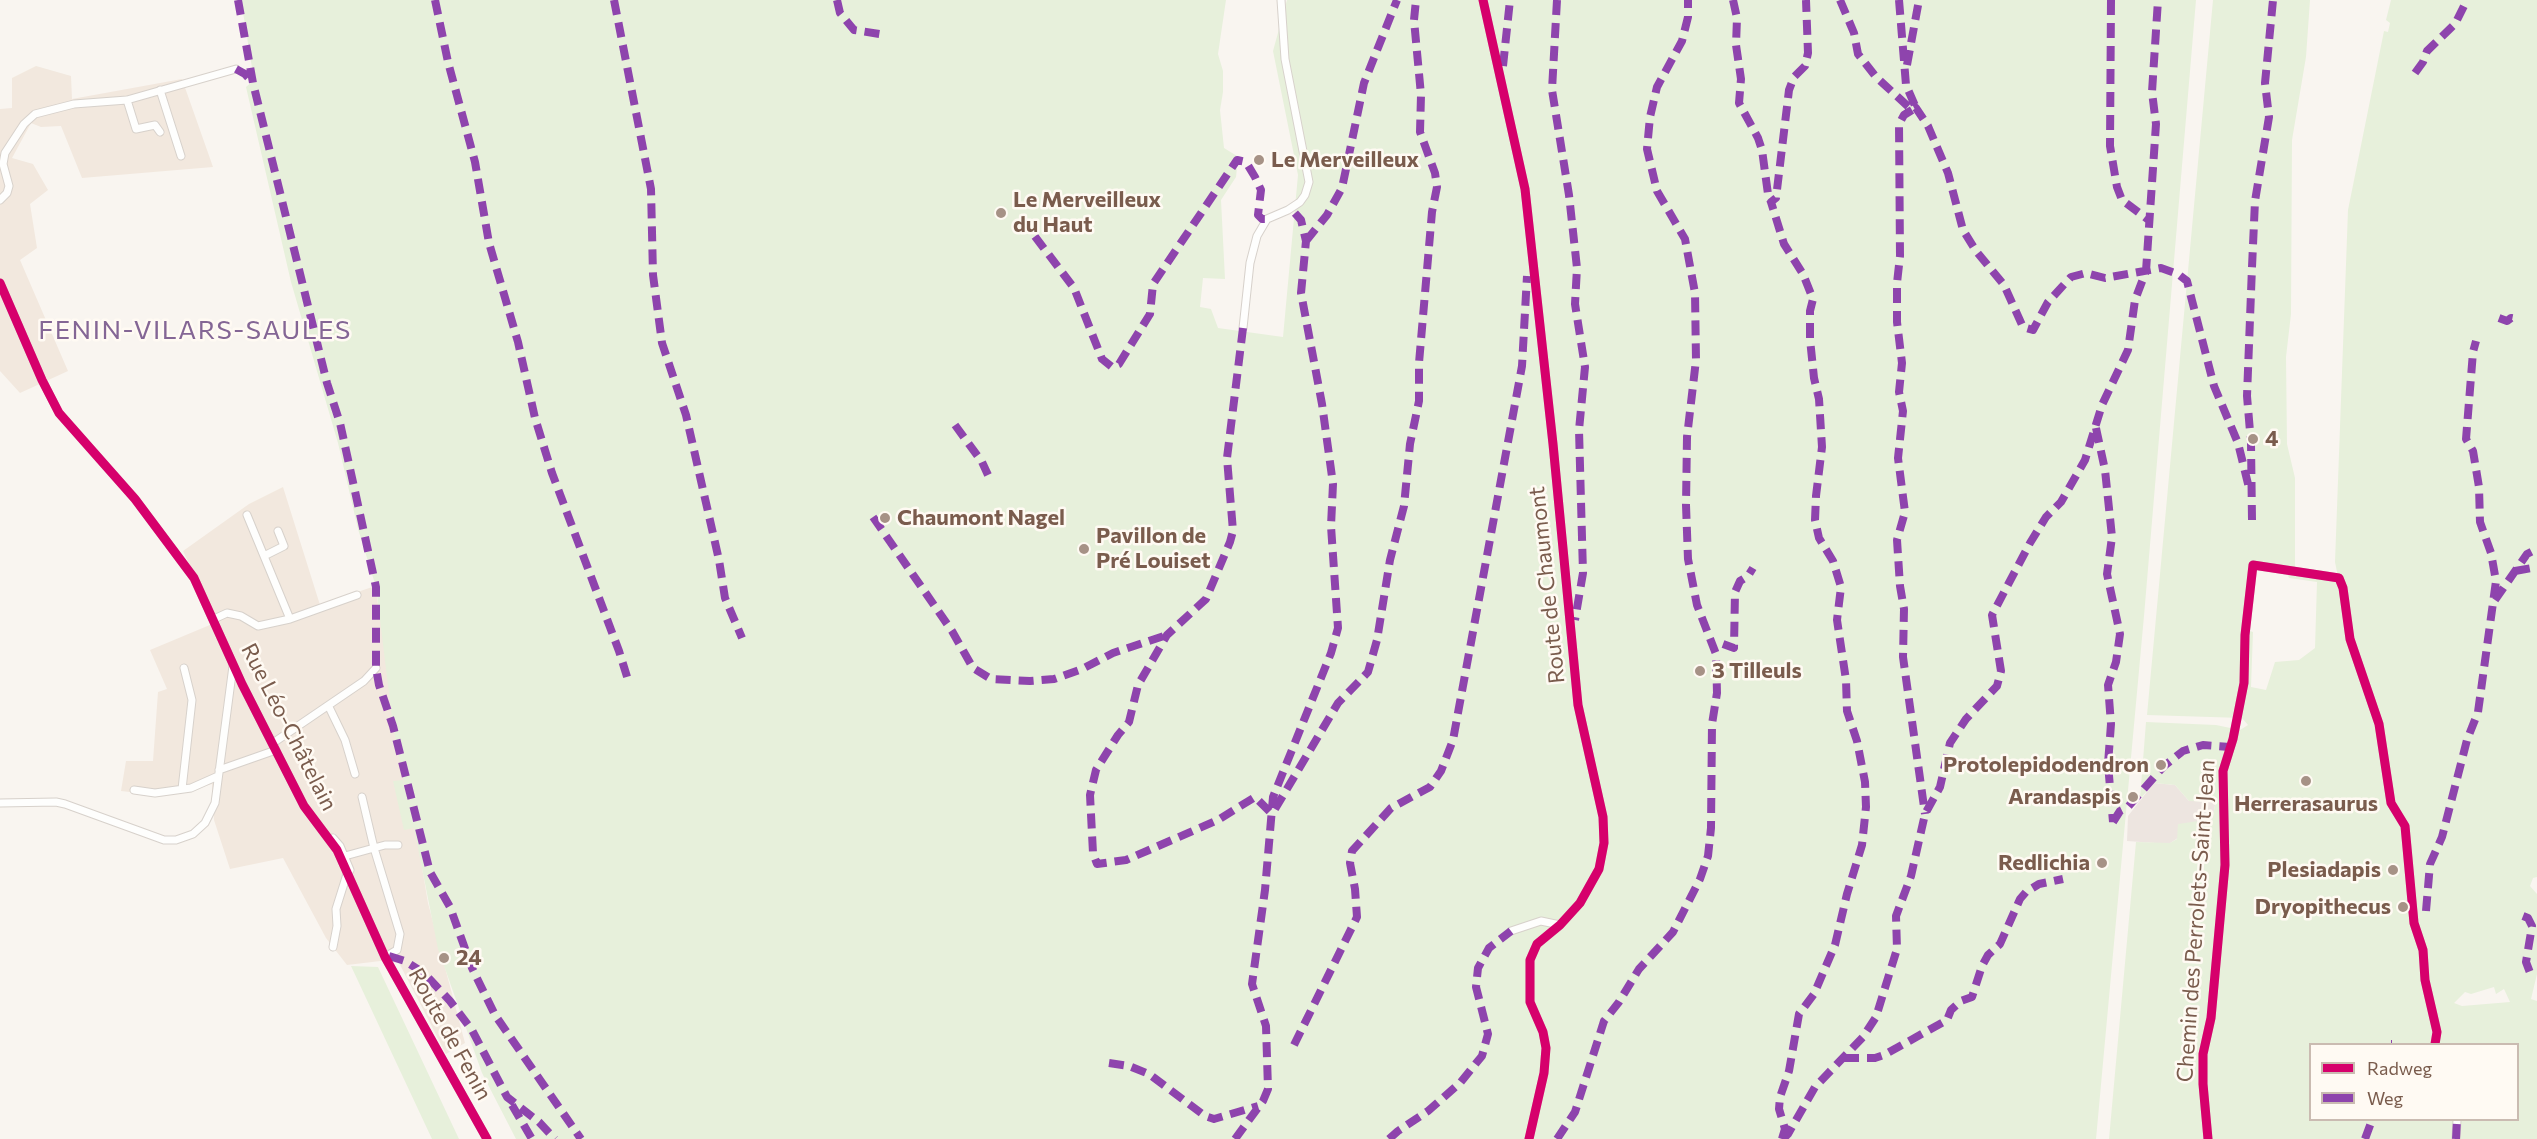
<!DOCTYPE html>
<html>
<head>
<meta charset="utf-8">
<style>
  body { margin:0 }
  #map { position:relative; width:2537px; height:1139px; overflow:hidden; background:#f9f5f0; font-family:Commissioner,sans-serif }
  canvas { display:block }
  .legend { position:absolute; left:2309px; top:1043px; width:210px; height:78px; box-sizing:border-box; background:#fffaf3; border:2px solid #cabbb1; margin:0; padding:8px 10px; list-style:none; font-size:18px; color:#7a5c4d }
  .legend li { display:flex; align-items:center; gap:12px; height:30px }
  .legend b { width:30px; border:2px solid #cabbb1 }
</style>
</head>
<body>
<div id="map">
<canvas width="2537" height="1139"></canvas>
<ul class="legend">
<li><b style="height:8px;background:#d6006c"></b>Radweg</li>
<li><b style="height:8px;background:#8e44ad"></b>Weg</li>
</ul>
</div>
<script>
const g = document.querySelector('canvas').getContext('2d');
g.lineJoin = 'round';
function fill(path, color) {
  g.fillStyle = color;
  g.fill(path, 'evenodd');
}
function poly(rows) {
  const path = new Path2D();
  for (const r of rows) {
    path.moveTo(r[0], r[1]);
    for (let i = 2; i < r.length; i += 2) path.lineTo(r[i], r[i + 1]);
  }
  return path;
}
function stroke(path, color, width, dash) {
  g.strokeStyle = color;
  g.lineWidth = width;
  g.lineCap = dash ? 'butt' : 'round';
  g.setLineDash(dash || []);
  g.stroke(path);
}
function drawText(font, color, halo, rows, align = 'center') {
  g.font = font + ' Commissioner,sans-serif';
  g.lineWidth = 5;
  g.setLineDash([]);
  g.textBaseline = 'middle';
  g.strokeStyle = halo;
  g.fillStyle = color;
  for (const [text, x, y, turn = 0] of rows) {
    g.save();
    g.translate(x, y);
    g.rotate((+turn || 0) * Math.PI / 180);
    g.textAlign = isNaN(turn) ? turn : align;
    if (halo) g.strokeText(text, 0, 0);
    g.fillText(text, 0, 0);
    g.restore();
  }
}
fill(poly([
  [36,66,71,76,72,99,182,79,213,167,82,178,61,126,41,127,31,123,12,158,33,164,48,190,30,204,37,248,20,260,68,371,20,393,0,371,0,109,12,108,12,78],
  [283,487,320,605,375,586,428,903,465,1043,446,1054,397,959,347,965,326,938,283,858,230,869,214,820,212,784,181,793,147,794,121,791,126,761,153,761,158,692,167,689,150,650,217,622,183,551,249,504]
]), '#f2e8de');
fill(poly([
  [2154,783,2175,785,2189,801,2216,801,2212,819,2201,822,2169,844,2127,841,2128,816]
]), '#ede5e0');
fill(poly([
  [241,0,1226,0,1218,54,1223,71,1223,92,1220,110,1224,148,1237,156,1237,168,1236,177,1221,200,1225,279,1203,278,1200,307,1211,309,1218,328,1283,337,1298,175,1273,51,1287,0,2196,0,2144,616,2096,1139,516,1139,482,1073,438,949,414,828,404,830,393,781,403,780,408,802,393,726,376,587,358,529,338,443,291,282,246,87,254,80],
  [2213,0,2310,0,2306,57,2292,140,2291,314,2286,357,2287,444,2295,478,2295,569,2338,577,2335,562,2348,210,2384,31,2388,32,2390,23,2386,20,2391,0,2537,0,2537,877,2533,878,2530,886,2537,894,2537,974,2531,999,2537,1001,2537,1139,2109,1139,2136,842,2170,843,2177,839,2178,824,2212,819,2216,802,2189,801,2175,785,2154,783,2140,799,2146,722,2216,725,2240,730,2248,725,2242,718,2147,715],
  [2251,563,2284,567,2289,578,2317,582,2315,648,2299,660,2275,662,2266,690,2251,687,2253,632,2244,629],
  [2494,987,2496,994,2504,989,2510,1002,2462,1006,2454,1003,2465,992,2471,994],
  [2310,1044,2518,1044,2518,1120,2310,1120],
  [351,966,378,967,459,1139,432,1139]
]), '#e7f0db');
const minor = poly([
  [1483,0,1525,189,1553,444,1578,705,1603,817,1604,843,1599,869,1580,903,1560,925,1537,944,1530,960,1530,1002,1543,1032,1546,1048,1544,1073,1529,1139],
  [160,90,181,156],
  [127,100,136,129,155,125,160,132],
  [0,200,7,193,9,186,3,164,5,153,24,124,35,114,74,104,127,100,236,69],
  [0,283,42,380,59,413,135,499,194,578,242,684,304,806,337,850,385,957,487,1139],
  [1243,328,1250,263,1257,236,1267,219,1288,210,1300,202,1305,195,1309,182,1285,59,1281,0],
  [247,515,290,619],
  [264,556,284,546,278,531],
  [214,619,227,613,241,616,258,626,290,619,357,595],
  [329,707,345,740,355,774],
  [273,743,364,681,376,668],
  [219,770,276,750],
  [182,789,192,700,184,668],
  [134,790,155,793,191,788,218,776],
  [362,797,374,848,400,934,397,950,385,957],
  [0,803,56,802,65,804,164,840,176,840,193,834,205,823,215,803,233,666],
  [333,838,340,846,350,870],
  [345,856,385,845,398,845],
  [1511,931,1541,921,1560,925],
  [333,947,337,926,336,909,347,874],
  [2208,1139,2203,1084,2203,1054,2211,1018,2225,865,2223,771,2233,739,2244,683,2245,635,2253,565,2339,578,2343,588,2350,639,2379,724,2391,803,2405,826,2414,923,2423,950,2425,980,2437,1032,2435,1044],
  [2456,1139,2457,1120]
]);
stroke(minor, '#d7d1cb', 9);
stroke(minor, '#fefefd', 7);
stroke(poly([
  [238,0,253,83,327,383,340,423,376,587,376,668,379,685,393,726,430,872,450,907,472,968,495,1015,581,1139],
  [435,0,448,62,475,162,489,243,518,342,535,418,552,473,619,651,629,683],
  [614,0,651,189,653,275,662,343,686,415,719,560,725,598,742,638],
  [837,0,840,13,854,30,886,35],
  [1557,0,1552,90,1569,195,1577,268,1575,304,1585,367,1579,430,1583,573,1575,620],
  [1733,0,1737,18,1736,45,1741,79,1739,103,1758,138,1762,150,1768,194,1771,202],
  [1840,0,1854,33,1858,54,1876,77,1912,110,1916,108,1928,126,1948,173,1963,230,1976,251,2004,285,2023,327,2033,330,2048,302,2071,277,2086,273,2105,278,2161,268,2178,274,2187,281,2214,386,2238,443,2250,492],
  [1899,0,1906,85,1916,108],
  [2111,0,2110,146,2117,187,2122,200,2150,221],
  [1907,65,1919,0],
  [1503,66,1510,0],
  [236,69,245,74,253,83],
  [2415,73,2423,62,2427,51,2455,24,2467,0],
  [1912,110,1904,115,1899,124,1900,256,1897,283,1897,322,1902,363,1899,392,1903,411,1898,458,1905,512,1897,540,1900,586,1904,609,1903,657,1925,814],
  [1021,218,1074,288,1102,359,1112,367,1119,364,1150,314,1153,284,1237,160,1246,162,1255,177,1261,190,1258,215,1262,219,1267,219],
  [1306,241,1327,215,1342,188,1364,83,1397,0],
  [2499,318,2507,321,2511,318,2516,319],
  [1243,328,1227,458,1233,531,1230,542,1206,599,1167,635,1138,685,1129,722,1118,735,1096,770,1090,795,1093,853,1097,864,1126,860,1218,820,1255,797,1272,814],
  [955,425,982,462,988,475],
  [2096,428,2105,470,2112,537,2107,574,2120,634,2116,662,2108,685,2111,724,2108,764,2113,822],
  [873,517,952,631,973,668,991,679,1030,681,1054,679,1082,669,1113,653,1167,635],
  [2252,520,2251,443,2247,396,2252,267,2255,201,2269,117,2265,83,2273,0],
  [2515,571,2537,567],
  [2495,600,2527,554,2537,549],
  [1723,644,1734,648,1735,592,1740,581,1748,576,1753,568],
  [1275,809,1338,703,1368,672,1377,640,1390,560,1404,506,1410,444,1419,401,1419,363,1432,212,1437,187,1435,173,1420,132,1421,95,1414,20,1416,0],
  [2113,822,2120,811,2128,807,2163,767,2183,751,2203,745,2230,747],
  [2426,911,2430,864,2442,837,2467,740,2478,712,2496,581,2491,553,2480,522,2479,487,2473,451,2466,439,2473,352,2476,341],
  [2523,916,2528,918,2532,926,2526,962,2532,978],
  [389,956,405,961,424,973,450,1001,472,1030,507,1097,539,1122,555,1139],
  [2391,1044,2392,1044],
  [1294,1045,1357,917,1355,889,1350,863,1352,851,1391,808,1430,787,1441,771,1453,740,1522,366,1527,276],
  [1844,1058,1875,1058,1884,1055,1947,1020,1951,1010,1961,1001,1972,997,1982,966,1988,955,2000,944,2020,899,2026,892,2039,884,2063,879],
  [1109,1063,1129,1066,1149,1074,1205,1116,1214,1119,1258,1106],
  [512,1105,532,1139],
  [1235,1139,1263,1101,1268,1089,1266,1026,1252,984,1265,890,1273,797,1331,653,1338,628,1331,526,1333,484,1322,404,1301,293,1306,241,1301,220,1294,212,1288,210],
  [1389,1139,1398,1131,1428,1111,1460,1083,1482,1056,1488,1034,1476,987,1478,968,1489,948,1511,931],
  [1557,1139,1575,1112,1604,1021,1619,1002,1639,969,1673,932,1700,879,1708,856,1711,828,1712,724,1717,693,1716,654,1697,605,1688,559,1686,505,1687,437,1696,360,1695,293,1685,239,1657,191,1647,149,1650,117,1657,87,1682,41,1688,17,1688,0],
  [1782,1139,1785,1129,1779,1109,1780,1097,1789,1071,1799,1014,1814,994,1835,945,1847,894,1862,845,1866,807,1865,782,1857,741,1847,711,1846,680,1837,620,1841,587,1833,561,1819,538,1815,520,1816,496,1822,447,1819,399,1814,378,1810,339,1810,311,1813,299,1803,274,1784,244,1771,202,1776,198,1789,90,1794,77,1805,66,1808,53,1806,0],
  [1783,1139,1788,1134,1815,1087,1863,1037,1876,1017,1897,949,1896,916,1911,876,1925,814,1940,787,1950,743,1966,719,1997,686,2001,671,1992,615,2030,543,2046,517,2061,502,2085,460,2102,405,2128,350,2135,300,2146,271,2156,124,2152,92,2158,0],
  [2365,1139,2372,1120],
  [2456,1139,2457,1120]
]), '#8e44ad', 8, [15, 8]);
stroke(poly([
  [1483,0,1525,189,1553,444,1578,705,1603,817,1604,843,1599,869,1580,903,1560,925,1537,944,1530,960,1530,1002,1543,1032,1546,1048,1544,1073,1529,1139],
  [0,283,42,380,59,413,135,499,194,578,242,684,304,806,337,850,385,957,487,1139],
  [2208,1139,2203,1084,2203,1054,2211,1018,2225,865,2223,771,2233,739,2244,683,2245,635,2253,565,2339,578,2343,588,2350,639,2379,724,2391,803,2405,826,2414,923,2423,950,2425,980,2437,1032,2435,1044]
]), '#d6006c', 9);
for (const [x, y, r, color] of [
  [1259,160,6,"#a69286"],
  [1001,213,6,"#a69286"],
  [2253,439,6,"#a69286"],
  [885,518,6,"#a69286"],
  [1084,549,6,"#a69286"],
  [1700,671,6,"#a69286"],
  [2161,765,6,"#a69286"],
  [2306,781,6,"#a69286"],
  [2133,797,6,"#a69286"],
  [2102,863,6,"#a69286"],
  [2393,870,6,"#a69286"],
  [2403,907,6,"#a69286"],
  [444,958,6,"#a69286"]
]) {
  const dot = new Path2D();
  dot.arc(x, y, r, 0, 2 * Math.PI);
  g.fillStyle = color;
  g.fill(dot);
  stroke(dot, '#fffaf3', 2);
}
drawText('bold 22px', '#7a5c4d', '#fffaf3', [
  ["Le Merveilleux",1271,160],
  ["Le Merveilleux",1013,200],
  ["du Haut",1013,225],
  ["4",2265,439],
  ["Chaumont Nagel",897,518],
  ["Pavillon de",1096,536],
  ["Pré Louiset",1096,561],
  ["3 Tilleuls",1712,671],
  ["Protolepidodendron",2149,765,"right"],
  ["Arandaspis",2121,797,"right"],
  ["Herrerasaurus",2306,804,"center"],
  ["Redlichia",2090,863,"right"],
  ["Plesiadapis",2381,870,"right"],
  ["Dryopithecus",2391,907,"right"],
  ["24",456,958]
], 'left');
drawText('22px', '#7a5c4d', '#fffaf3', [
  ["Route de Chaumont",1547,585,-96],
  ["Rue Léo-Châtelain",289,727,63],
  ["Chemin des Perrolets-Saint-Jean",2196,921,-86],
  ["Route de Fenin",450,1034,61]
]);
g.letterSpacing = '1.5px';
drawText('26px', '#846695', '#fffaf3', [
  ["FENIN-VILARS-SAULES",195,330]
]);
g.letterSpacing = '0px';
</script>
</body>
</html>
